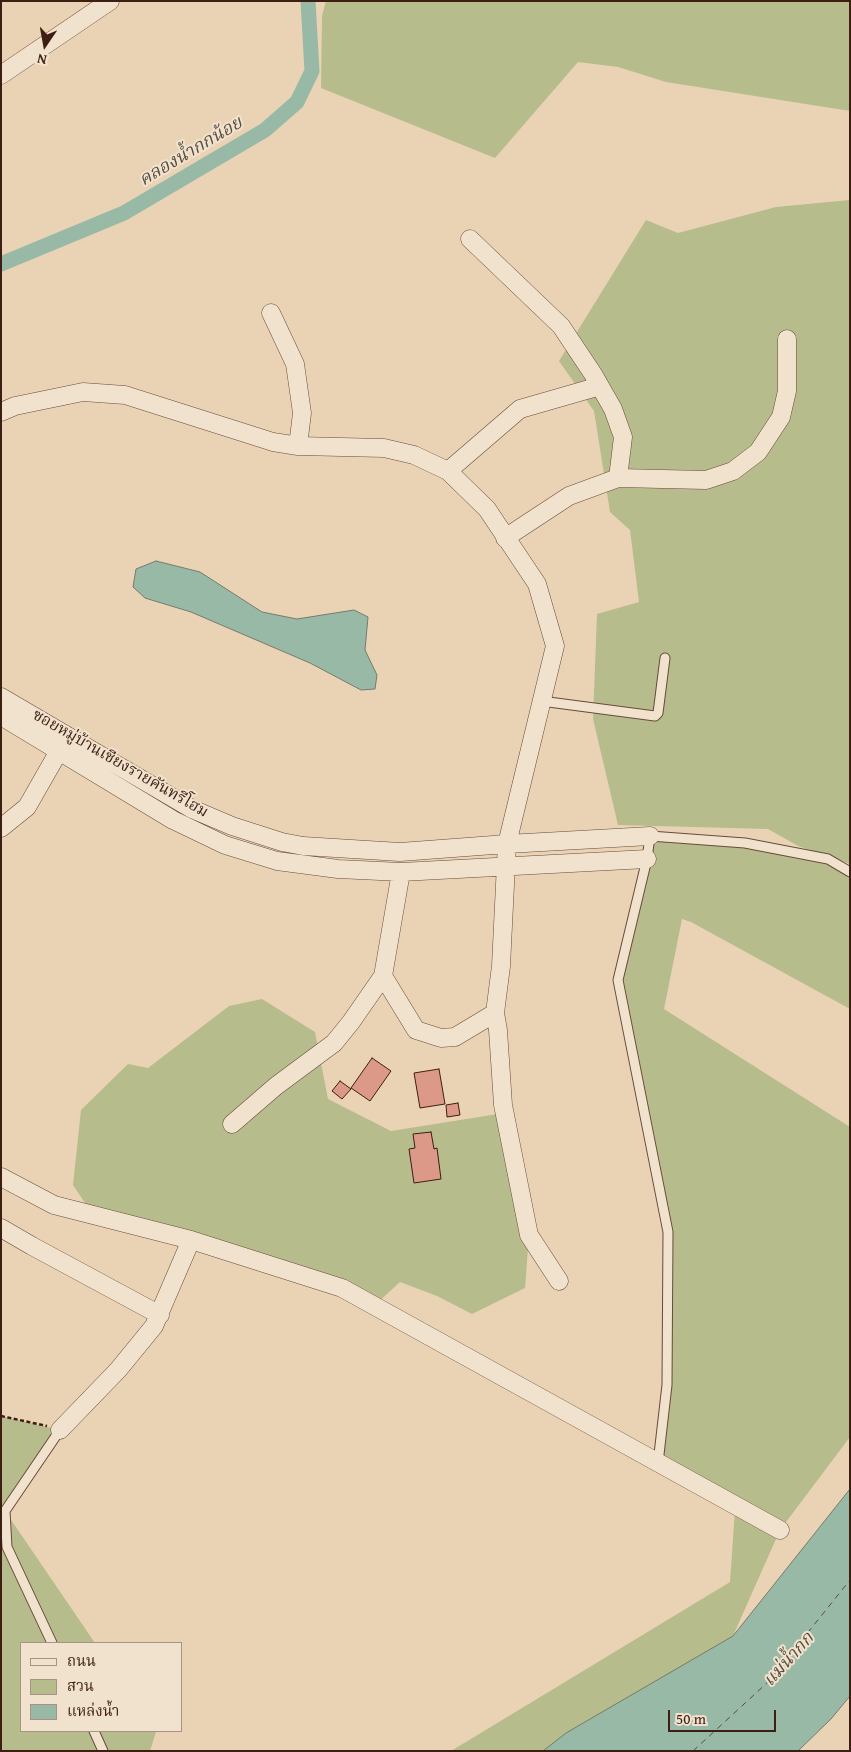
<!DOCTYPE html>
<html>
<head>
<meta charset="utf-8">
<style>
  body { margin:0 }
  #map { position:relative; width:851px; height:1752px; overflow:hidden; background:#ead3b4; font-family:"Gentium Book Plus","Noto Serif Thai",serif }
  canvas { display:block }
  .frame { position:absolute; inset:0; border:2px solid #3c1e12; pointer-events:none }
  .legend { position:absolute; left:20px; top:1642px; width:162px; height:90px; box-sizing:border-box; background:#f1e2ce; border:1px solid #a99483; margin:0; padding:6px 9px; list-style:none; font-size:15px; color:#3c1e12 }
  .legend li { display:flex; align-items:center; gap:10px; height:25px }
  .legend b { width:25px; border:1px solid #a99483 }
  .north { position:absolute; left:20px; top:20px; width:50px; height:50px; -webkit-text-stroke:4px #f1e2ce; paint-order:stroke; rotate:192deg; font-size:14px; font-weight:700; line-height:20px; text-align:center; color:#3c1e12 }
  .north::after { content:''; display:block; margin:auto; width:18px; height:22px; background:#3c1e12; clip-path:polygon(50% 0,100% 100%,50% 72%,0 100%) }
  .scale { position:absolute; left:668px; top:1710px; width:108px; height:22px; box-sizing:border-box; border:2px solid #3c1e12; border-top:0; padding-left:6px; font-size:15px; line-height:18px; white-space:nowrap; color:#3c1e12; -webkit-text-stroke:4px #f1e2ce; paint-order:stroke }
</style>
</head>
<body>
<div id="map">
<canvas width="851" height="1752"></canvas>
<div class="frame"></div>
<ul class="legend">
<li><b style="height:6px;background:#f1e2ce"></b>ถนน</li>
<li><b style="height:14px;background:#b7bc8d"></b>สวน</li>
<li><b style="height:14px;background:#99b9a7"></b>แหล่งน้ำ</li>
</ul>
<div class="north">N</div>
<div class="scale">50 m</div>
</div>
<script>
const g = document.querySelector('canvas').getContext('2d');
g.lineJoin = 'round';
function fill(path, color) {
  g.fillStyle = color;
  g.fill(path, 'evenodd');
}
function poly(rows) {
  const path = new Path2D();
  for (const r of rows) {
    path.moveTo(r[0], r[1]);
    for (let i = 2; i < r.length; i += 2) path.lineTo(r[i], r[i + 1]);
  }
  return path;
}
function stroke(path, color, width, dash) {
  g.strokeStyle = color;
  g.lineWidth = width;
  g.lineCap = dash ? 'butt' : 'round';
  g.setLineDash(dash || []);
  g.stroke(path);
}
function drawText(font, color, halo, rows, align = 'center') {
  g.font = font + ' "Gentium Book Plus","Noto Serif Thai",serif';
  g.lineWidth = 4;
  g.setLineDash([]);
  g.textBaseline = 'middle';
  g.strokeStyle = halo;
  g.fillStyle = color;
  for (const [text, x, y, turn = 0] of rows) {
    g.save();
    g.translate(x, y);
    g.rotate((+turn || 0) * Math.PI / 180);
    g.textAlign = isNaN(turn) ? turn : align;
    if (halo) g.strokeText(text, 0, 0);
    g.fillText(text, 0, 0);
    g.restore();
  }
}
fill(poly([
  [326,1,850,1,850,111,666,82,618,67,578,62,495,158,321,88,322,16],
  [850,200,850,864,798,846,768,829,618,825,593,719,597,614,639,602,630,530,610,512,594,411,559,361,646,220,678,233,776,207],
  [650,836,745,843,828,859,850,872,850,1009,691,922,682,919,664,1009,850,1127,850,1437,780,1530,733,1636,562,1751,451,1751,730,1582,735,1510,658,1463,667,1385,668,1232,618,980],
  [262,999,315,1032,328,1099,391,1131,504,1113,529,1235,525,1288,472,1314,437,1296,400,1282,374,1306,93,1215,73,1185,81,1110,128,1064,148,1068,229,1006],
  [1,1416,60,1430,5,1511,95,1643,21,1643,21,1731,89,1731,98,1751,1,1751],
  [94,1731,155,1731,156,1732,150,1751,103,1751]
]), '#b7bc8d');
const water = poly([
  [156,561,200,572,262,612,297,619,354,610,368,617,365,650,377,675,375,689,361,690,310,663,191,612,145,598,133,587,136,569,156,561],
  [850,1489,850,1696,831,1719,798,1751,543,1751,566,1733,733,1636,850,1489]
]);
fill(water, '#99b9a7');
stroke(water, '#747b6b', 1);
stroke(poly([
  [1,264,124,213,265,130,297,102,312,71,308,1]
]), '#99b9a7', 15);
stroke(poly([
  [693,1751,768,1682,850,1580]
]), '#584c3f', 1, [6, 5]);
const building = poly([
  [372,1058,391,1071,370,1101,351,1088,372,1058],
  [439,1069,445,1104,420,1108,414,1073,439,1069],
  [340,1081,351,1089,342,1099,332,1091,340,1081],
  [458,1103,460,1115,447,1117,446,1105,458,1103],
  [431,1132,434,1149,437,1148,441,1179,414,1183,409,1149,415,1148,413,1134,431,1132]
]);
fill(building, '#dd9987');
stroke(building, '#3c1e12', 1);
const lane = poly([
  [541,701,655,716,658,713,665,658],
  [658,1463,667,1385,668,1232,618,980,647,859,650,836,745,843,828,859,850,872],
  [52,1643,7,1547,5,1511,60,1430],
  [94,1731,103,1751]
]);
const street = poly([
  [1,75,110,1],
  [470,239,561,326,593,374,613,409,623,437,618,478],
  [271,313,295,364,302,413,298,446],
  [1,412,15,406,83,392,125,395,273,442,298,446,384,448,414,455,448,471,487,509,537,584,555,646,507,844,501,966,495,1013,498,1030,503,1105,529,1235,559,1281],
  [448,471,520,409,600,386],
  [505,538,569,496,618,478,706,480,733,471,758,452,781,417,787,391,787,339],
  [1,697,192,809,232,826,282,842,303,846,400,852,507,844,650,836],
  [1,716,173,820,225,845,277,861,338,869,401,872,647,859],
  [1,828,27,807,59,751],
  [401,872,383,976,416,1030,441,1038,455,1037,495,1013],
  [232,1124,276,1086,334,1043,351,1022,383,976],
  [1,1177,54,1205,191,1240,342,1288,780,1530],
  [1,1228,32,1246,160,1315],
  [60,1430,118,1370,154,1326,191,1240]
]);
stroke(lane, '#684b3a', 11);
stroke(street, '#684b3a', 19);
stroke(poly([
  [1,1416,47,1426]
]), '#3c1e12', 2.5, [4, 2.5]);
stroke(lane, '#f1e2ce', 9);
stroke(street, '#f1e2ce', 18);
drawText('16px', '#3c1e12', '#f1e2ce', [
  ["ซอยหมู่บ้านเชียงรายคันทรีโฮม",120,764,30]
]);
drawText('italic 18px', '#584c3f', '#f1e2ce', [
  ["คลองน้ำกกน้อย",191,152,-31],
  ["แม่น้ำกก",789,1660,-48]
]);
</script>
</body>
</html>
